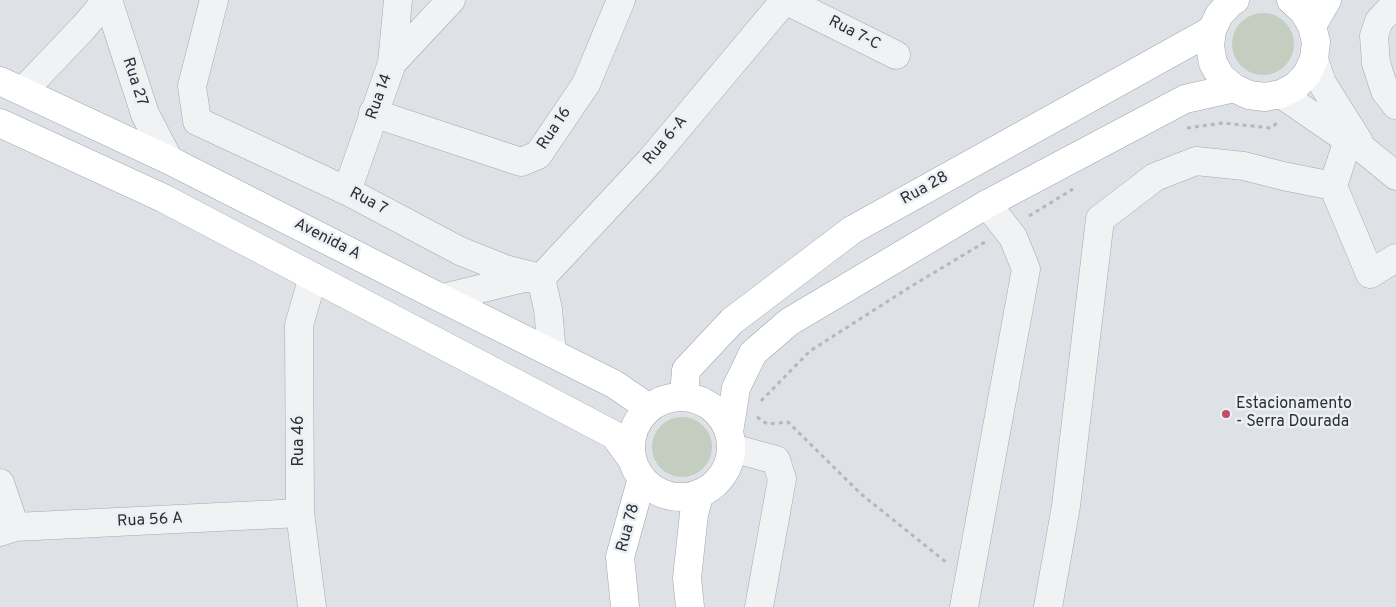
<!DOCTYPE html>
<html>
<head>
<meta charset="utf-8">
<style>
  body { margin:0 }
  canvas { display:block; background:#dee1e6 }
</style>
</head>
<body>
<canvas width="1396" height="607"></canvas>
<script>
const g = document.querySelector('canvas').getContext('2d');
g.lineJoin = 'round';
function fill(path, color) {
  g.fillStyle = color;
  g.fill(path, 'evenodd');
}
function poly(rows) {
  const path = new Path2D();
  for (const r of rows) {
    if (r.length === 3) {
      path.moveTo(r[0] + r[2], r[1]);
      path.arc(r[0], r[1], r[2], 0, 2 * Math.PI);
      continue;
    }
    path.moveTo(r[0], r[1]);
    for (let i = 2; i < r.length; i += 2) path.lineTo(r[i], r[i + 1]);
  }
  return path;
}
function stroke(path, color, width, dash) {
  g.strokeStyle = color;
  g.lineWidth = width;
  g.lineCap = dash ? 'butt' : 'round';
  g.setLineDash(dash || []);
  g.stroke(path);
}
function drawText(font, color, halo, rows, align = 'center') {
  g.font = font + ' Overpass,sans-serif';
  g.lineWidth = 5;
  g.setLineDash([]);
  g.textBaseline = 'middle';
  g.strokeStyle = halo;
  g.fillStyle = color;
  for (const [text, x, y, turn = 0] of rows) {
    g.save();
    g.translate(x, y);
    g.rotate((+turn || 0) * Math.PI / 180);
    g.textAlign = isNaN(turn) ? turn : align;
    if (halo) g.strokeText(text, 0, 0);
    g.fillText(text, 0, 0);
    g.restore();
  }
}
fill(poly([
  [1263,44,31],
  [682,447,30]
]), '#c4cec0');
const minor = poly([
  [108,0,145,114,169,160],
  [214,0,192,86,197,121,347,191,460,251,505,269,541,278],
  [785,0,896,55],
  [1396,3,1379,21,1374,36,1376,63,1385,91,1396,105],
  [1314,59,1322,83,1359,142],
  [392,63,451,0],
  [23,91,83,28,107,0],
  [1281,94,1348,140,1362,148,1396,176],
  [373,113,521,162,538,155,586,84,621,0],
  [1353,133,1348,140,1333,186,1370,274,1396,258],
  [347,191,392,63,398,0],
  [541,278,650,161,785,0],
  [541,278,548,309,552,353],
  [443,298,524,278,532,278],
  [732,448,776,460,782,479,759,607],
  [0,483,15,527],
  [0,532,15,527,300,513],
  [312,607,300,513,299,325,313,277],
  [964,607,1026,269,1013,237,987,204],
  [1048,607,1066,506,1100,219,1155,177,1196,161,1244,166,1283,176,1333,186]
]);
const major = poly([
  [1235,0,1230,3,1219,15,1212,30,1210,46,1213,63,1221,77,1234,88,1249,95,1265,97,1281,94,1296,86,1307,74,1314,59,1316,42,1312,26,1304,12,1291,0],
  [1312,26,1327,0],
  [0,81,169,160,435,295,614,384,649,408],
  [0,123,163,198,614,435,633,461],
  [684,397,686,370,732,321,852,230,1212,30],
  [681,447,50],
  [729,432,736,388,753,353,789,322,987,204,1185,99,1234,88],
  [625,607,620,557,642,478],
  [690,607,687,578,694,514,700,493]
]);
stroke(minor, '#a4a8af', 29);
stroke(major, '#9ea6b0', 29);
stroke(poly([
  [1187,128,1223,123,1271,128,1278,122],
  [1029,216,1073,189],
  [761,401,810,351,910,287,985,242],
  [757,417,767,424,788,422,861,494,947,563]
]), '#b4b8bc', 3, [4, 4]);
stroke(minor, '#f0f2f4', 28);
stroke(major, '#fff', 28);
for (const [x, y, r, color] of [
  [1226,414,5,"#be4f66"]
]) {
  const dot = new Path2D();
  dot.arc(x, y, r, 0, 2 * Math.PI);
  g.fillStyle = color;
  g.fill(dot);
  stroke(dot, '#edf0f3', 2);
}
drawText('16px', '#29303a', '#edf0f3', [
  ["Rua 7-C",854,34,27],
  ["Rua 27",134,82,72],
  ["Rua 14",380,97,-70],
  ["Rua 16",555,129,-56],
  ["Rua 6-A",666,141,-50],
  ["Rua 28",925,189,-29],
  ["Rua 7",368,202,28],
  ["Avenida A",327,240,27],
  ["Rua 46",300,441,-90],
  ["Rua 56 A",150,521,-3],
  ["Rua 78",629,528,-75]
]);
drawText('16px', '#29303a', '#edf0f3', [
  ["Estacionamento",1236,405],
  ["- Serra Dourada",1236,423]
], 'left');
</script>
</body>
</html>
